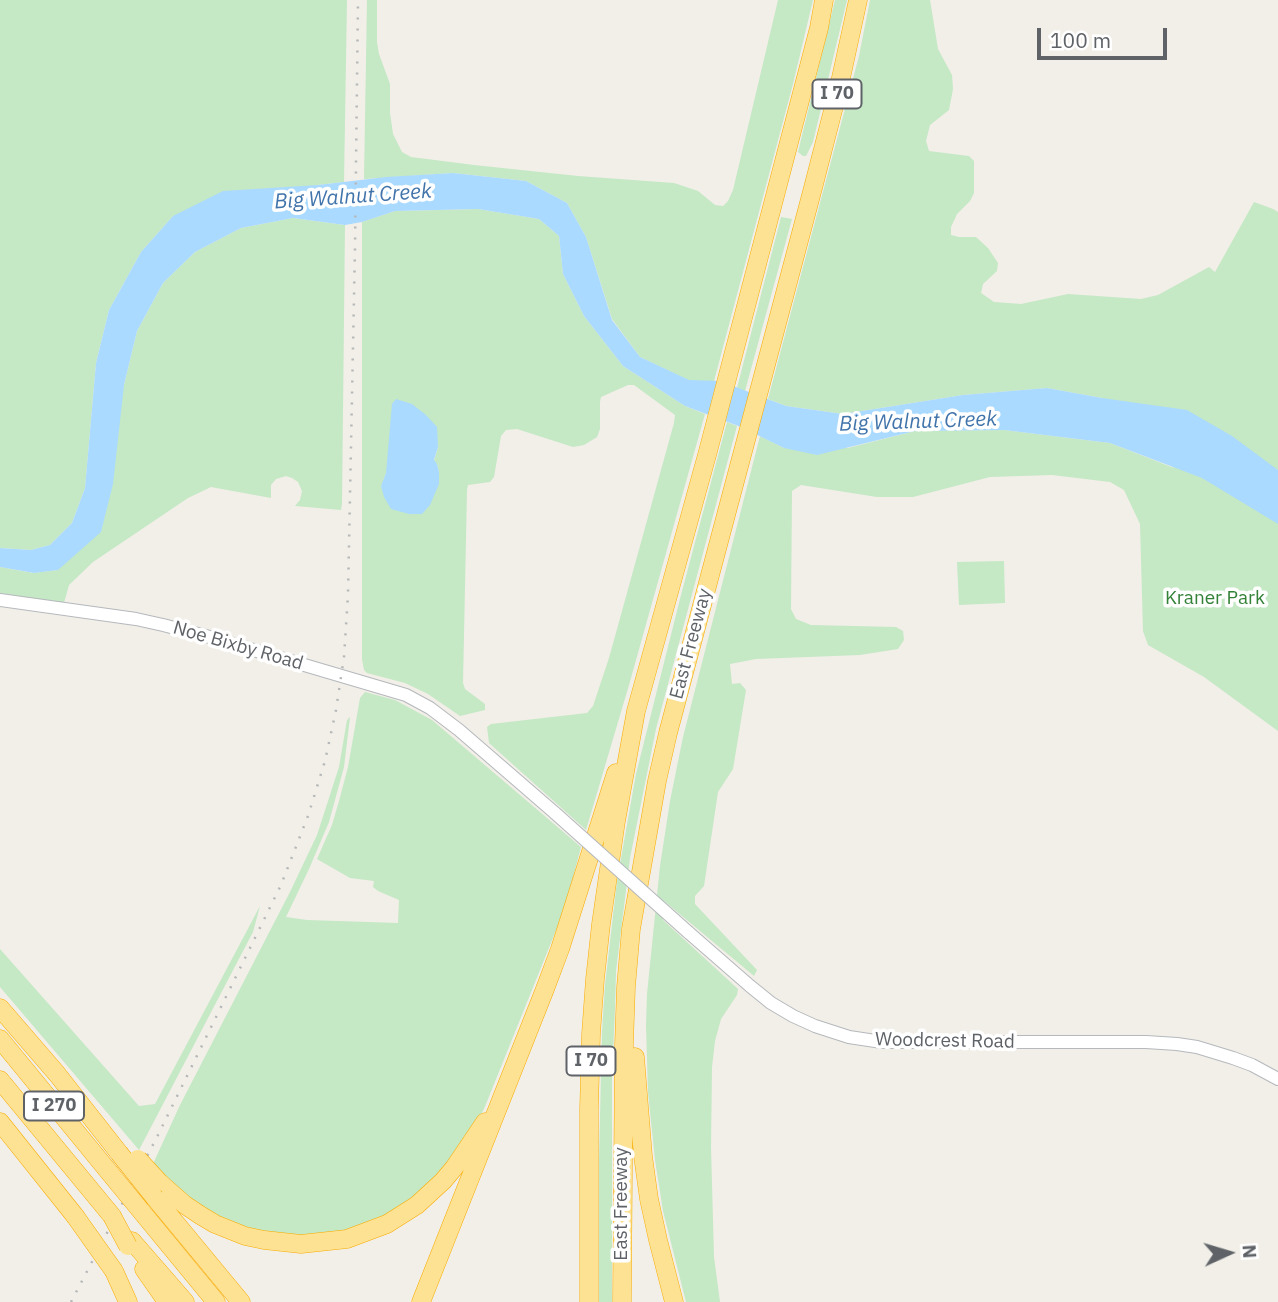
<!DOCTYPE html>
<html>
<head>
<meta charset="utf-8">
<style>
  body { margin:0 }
  #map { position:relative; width:1278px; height:1302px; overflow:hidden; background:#f1efe8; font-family:"IBM Plex Sans",sans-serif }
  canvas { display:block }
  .north { position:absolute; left:1194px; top:1218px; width:70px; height:70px; -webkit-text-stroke:5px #fff; paint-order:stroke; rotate:86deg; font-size:19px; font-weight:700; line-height:28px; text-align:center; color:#5f6368 }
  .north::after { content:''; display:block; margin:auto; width:24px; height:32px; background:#5f6368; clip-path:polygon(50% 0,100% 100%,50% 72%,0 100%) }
  .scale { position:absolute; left:1037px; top:28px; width:130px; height:32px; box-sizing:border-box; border:4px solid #5f6368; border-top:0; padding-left:9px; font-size:21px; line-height:24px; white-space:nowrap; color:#5f6368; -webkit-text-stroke:5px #fff; paint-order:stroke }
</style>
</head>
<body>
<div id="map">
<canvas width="1278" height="1302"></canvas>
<div class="north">N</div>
<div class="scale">100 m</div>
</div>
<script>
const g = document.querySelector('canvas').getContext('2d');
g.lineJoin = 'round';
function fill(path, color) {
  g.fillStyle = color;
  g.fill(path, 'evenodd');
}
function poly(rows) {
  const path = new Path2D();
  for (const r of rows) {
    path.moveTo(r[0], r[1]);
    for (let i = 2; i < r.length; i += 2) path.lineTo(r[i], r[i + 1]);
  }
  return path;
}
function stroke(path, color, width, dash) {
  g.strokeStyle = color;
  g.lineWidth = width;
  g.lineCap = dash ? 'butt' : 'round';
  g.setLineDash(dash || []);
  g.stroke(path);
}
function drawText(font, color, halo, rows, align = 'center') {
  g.font = font + ' "IBM Plex Sans",sans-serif';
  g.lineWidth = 7;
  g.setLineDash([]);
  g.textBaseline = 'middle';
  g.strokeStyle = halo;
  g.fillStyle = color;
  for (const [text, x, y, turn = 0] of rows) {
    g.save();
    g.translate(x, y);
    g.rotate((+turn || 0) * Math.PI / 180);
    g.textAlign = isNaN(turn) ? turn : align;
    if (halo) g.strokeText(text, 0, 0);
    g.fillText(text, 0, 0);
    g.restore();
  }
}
fill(poly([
  [0,0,347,0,344,182,318,185,173,216,141,252,109,310,96,363,85,488,72,523,50,545,31,550,0,548],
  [367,0,377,0,377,42,379,54,390,84,390,113,393,134,402,152,411,157,474,165,578,176,674,183,698,191,715,205,723,206,728,201,733,190,778,0,813,0,793,84,714,381,690,381,640,357,612,319,586,237,567,203,526,181,453,173,364,179],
  [835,0,847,0,813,142,806,156,803,156,798,152],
  [870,0,930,0,938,49,952,75,953,89,949,110,930,125,926,141,929,151,969,156,974,161,974,193,970,201,957,214,951,227,951,235,959,237,976,237,988,248,998,263,997,271,983,284,981,293,994,302,1021,304,1068,294,1141,299,1158,295,1209,267,1215,272,1254,202,1273,209,1278,212,1278,731,1204,677,1148,645,1143,631,1140,524,1124,490,1110,482,1052,475,990,477,913,497,877,497,801,485,792,491,791,609,796,619,811,625,896,627,903,631,904,640,898,649,860,655,756,659,730,664,732,684,740,683,746,690,733,769,718,792,704,886,695,896,695,904,757,970,754,976,664,901,663,920,738,989,737,995,721,1019,715,1041,712,1067,711,1147,714,1257,720,1302,686,1302,663,1211,655,1160,648,1092,646,1026,647,994,660,866,670,801,683,737,760,436,784,448,848,448,915,431,1004,430,1110,443,1174,468,1102,398,1047,388,963,395,843,414,786,406,768,399,859,56],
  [478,209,539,219,559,236,563,274,584,316,623,366,685,406,705,414,629,685,586,830,489,743,487,727,491,724,587,713,593,706,609,658,674,423,675,415,634,385,628,385,601,397,600,402,600,429,597,437,584,445,573,447,517,429,506,430,501,436,494,477,490,482,468,485,467,490,463,683,465,689,485,704,485,710,460,716,428,694,405,683,367,673,364,670,362,659,362,222,395,211],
  [438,447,434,461,437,464,439,472,439,484,381,487,386,473],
  [781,217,792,219,745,391,737,388],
  [293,218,345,225,342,504,341,510,295,506,300,500,302,491,298,482,292,478,286,476,276,479,271,485,271,498,211,487,188,498,93,562,69,585,64,603,0,593,0,567,33,573,58,570,124,385,137,331,163,283,195,252,241,228],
  [727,422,737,426,656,729,630,858,616,971,615,1008,612,1077,612,1302,599,1302,599,1160,602,1031,605,985,617,881,636,774,681,595],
  [1004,561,1005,603,959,605,957,562],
  [365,692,395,700,432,720,581,847,565,908,484,1109,470,1135,439,1178,391,1216,338,1235,267,1236,205,1211,152,1166,180,1105,290,892,317,835,339,767,347,720,350,717,344,767,329,822,309,869,286,917,307,920,398,923,399,900,378,891,373,887,374,881,350,878,317,859,332,825,339,801,348,767,360,698],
  [260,906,253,932,139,1150,0,987,0,949,139,1106,155,1104]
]), '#c5e8c5');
fill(poly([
  [453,173,526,181,567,203,586,237,612,320,640,357,689,380,720,381,786,406,843,414,963,395,1047,388,1102,398,1187,410,1232,436,1278,470,1278,524,1202,478,1110,443,1004,430,915,431,817,455,784,448,741,427,685,406,623,366,584,316,563,274,559,236,539,219,478,209,395,211,362,222,345,225,293,218,241,228,195,252,163,283,137,331,124,385,113,484,101,532,58,570,34,573,0,567,0,548,31,550,50,545,72,523,85,488,96,363,109,310,141,252,173,216,223,191,318,185,386,177],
  [396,399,412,404,426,415,437,427,438,447,434,460,437,464,439,472,439,484,430,505,422,514,409,514,391,509,384,497,381,486,386,473,392,404]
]), '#aadaff');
const tertiary = poly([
  [0,600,136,619,163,625,206,636,406,695,430,708,459,730,555,813],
  [688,932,750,986,771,1003,793,1016,815,1026,849,1037,882,1042,1146,1042,1177,1044,1197,1047,1233,1058,1252,1065,1278,1079]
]);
const motorway = poly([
  [0,1008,57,1074,119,1153],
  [0,1039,109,1172],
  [635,1057,643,1156,649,1199,658,1240,674,1302],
  [0,1080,112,1216],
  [0,1122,75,1216],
  [159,1182,185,1205,200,1215,215,1224,245,1236,264,1240,301,1244,347,1239,387,1224,417,1205,443,1181,454,1168,485,1122],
  [155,1198,241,1302],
  [146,1217,216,1302],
  [132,1241,185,1302],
  [144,1269,167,1302],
  [114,1271,128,1302],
  [421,1302,545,989,560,949,616,773],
  [589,1302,589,1109,591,1034,595,979,601,924,616,821,636,711,707,455,819,28,824,0],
  [622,1302,624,1045,626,987,631,929,657,781,668,733,813,188,839,87,858,0]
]);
stroke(tertiary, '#b5b8bc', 14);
stroke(motorway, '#f9ab00', 19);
stroke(tertiary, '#fff', 12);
stroke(motorway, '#fde293', 18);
stroke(poly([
  [71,1302,157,1137,281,885,308,816,325,761,336,710,344,657,348,595,355,247,358,0]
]), '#b6b7b8', 2.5, [2, 9]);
const tertiaryBridge = poly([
  [555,813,688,932]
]);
const motorwayBridge = poly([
  [119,1153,155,1198],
  [138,1159,159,1182],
  [109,1172,146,1217],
  [75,1216,114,1271],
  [112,1216,128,1246]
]);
stroke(tertiaryBridge, '#b5b8bc', 14, []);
stroke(motorwayBridge, '#f9ab00', 19, []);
stroke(tertiaryBridge, '#fff', 12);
stroke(motorwayBridge, '#fde293', 18);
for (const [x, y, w] of [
  [837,94,49],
  [591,1061,49],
  [54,1106,60]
]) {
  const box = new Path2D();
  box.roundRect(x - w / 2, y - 14.5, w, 29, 5);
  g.fillStyle = '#fff';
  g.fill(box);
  stroke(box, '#5f6368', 2);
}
drawText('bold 18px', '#5f6368', null, [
  ["I 70",837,94],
  ["I 70",591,1061],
  ["I 270",54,1106]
]);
drawText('19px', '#348238', '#fff', [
  ["Kraner Park",1215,599]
]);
drawText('19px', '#5f6368', '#fff', [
  ["East Freeway",691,644,-75],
  ["Noe Bixby Road",238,646,16],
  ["Woodcrest Road",945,1041,1],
  ["East Freeway",622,1204,-90]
]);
drawText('italic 21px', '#4174aa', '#fff', [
  ["Big Walnut Creek",353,197,-4],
  ["Big Walnut Creek",918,422,-2]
]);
</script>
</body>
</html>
